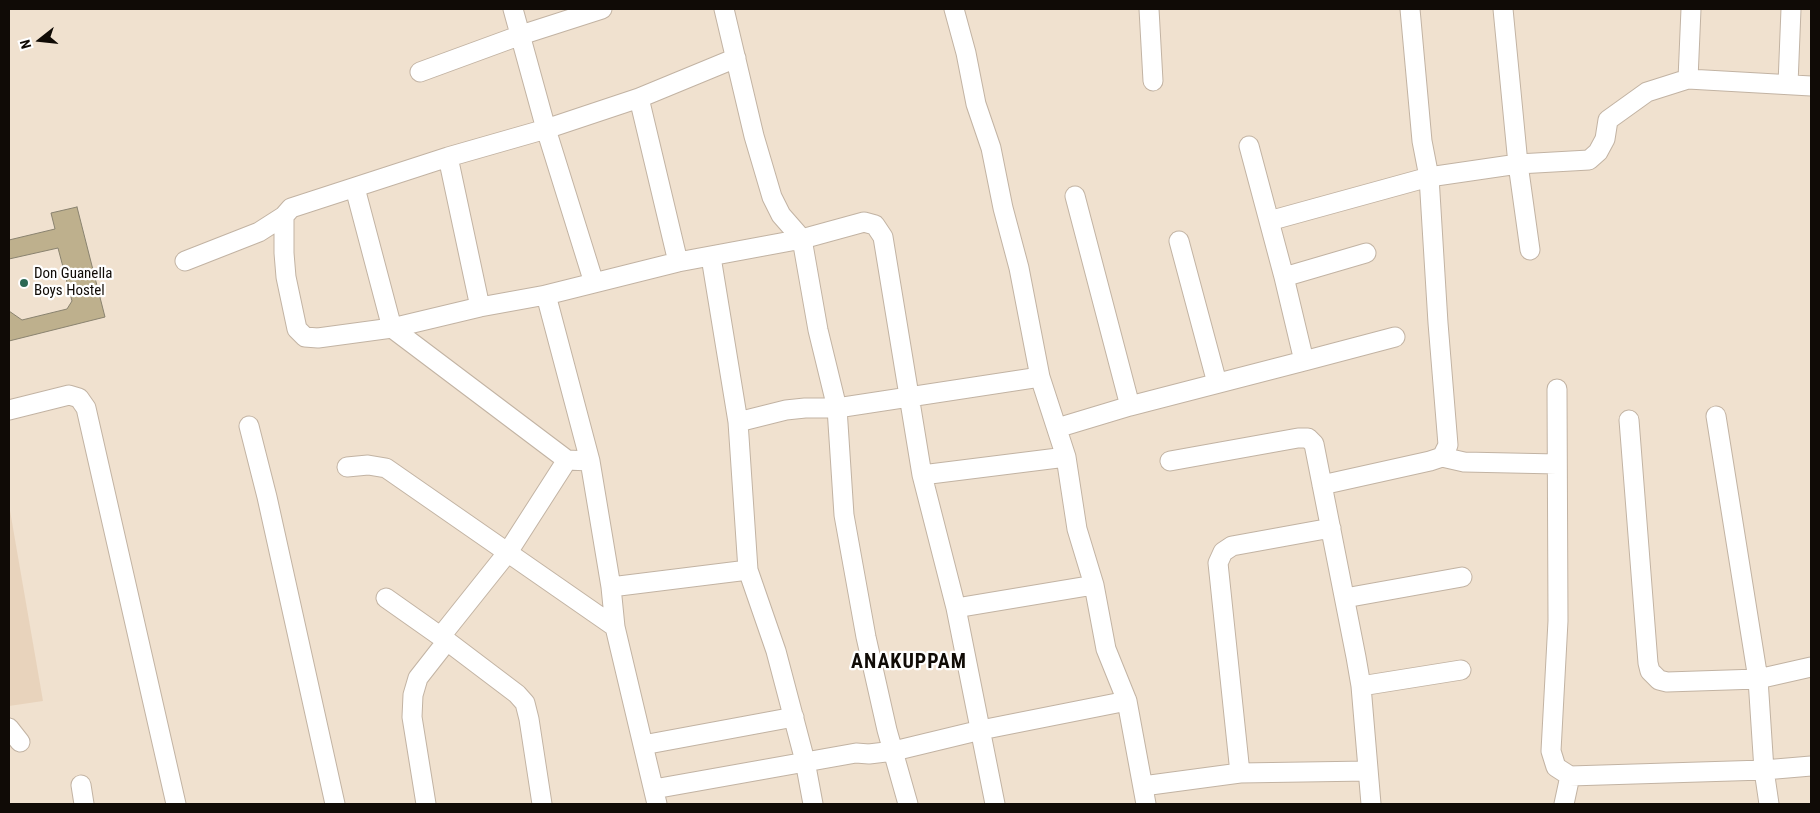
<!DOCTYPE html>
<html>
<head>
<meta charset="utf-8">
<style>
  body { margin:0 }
  #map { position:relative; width:1820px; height:813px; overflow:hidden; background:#f0e1cf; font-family:"Roboto Condensed",sans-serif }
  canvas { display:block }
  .frame { position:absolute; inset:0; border:10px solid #100b06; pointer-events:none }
  .north { position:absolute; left:15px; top:15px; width:50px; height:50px; -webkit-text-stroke:4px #fff; paint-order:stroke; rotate:254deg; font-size:14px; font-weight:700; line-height:20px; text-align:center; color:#100b06 }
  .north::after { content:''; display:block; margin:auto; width:18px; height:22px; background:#100b06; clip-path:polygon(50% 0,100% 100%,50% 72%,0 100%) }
</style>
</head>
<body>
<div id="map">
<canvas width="1820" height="813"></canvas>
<div class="frame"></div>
<div class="north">N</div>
</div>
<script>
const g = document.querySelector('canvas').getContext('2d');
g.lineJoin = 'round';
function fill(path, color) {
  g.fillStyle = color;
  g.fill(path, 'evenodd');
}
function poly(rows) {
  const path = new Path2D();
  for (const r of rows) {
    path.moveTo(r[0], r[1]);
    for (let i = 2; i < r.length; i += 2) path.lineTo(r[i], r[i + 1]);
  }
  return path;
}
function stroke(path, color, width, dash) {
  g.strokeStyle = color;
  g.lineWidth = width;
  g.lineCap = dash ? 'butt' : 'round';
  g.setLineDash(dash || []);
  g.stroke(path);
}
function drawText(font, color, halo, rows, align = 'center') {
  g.font = font + ' "Roboto Condensed",sans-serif';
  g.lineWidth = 4.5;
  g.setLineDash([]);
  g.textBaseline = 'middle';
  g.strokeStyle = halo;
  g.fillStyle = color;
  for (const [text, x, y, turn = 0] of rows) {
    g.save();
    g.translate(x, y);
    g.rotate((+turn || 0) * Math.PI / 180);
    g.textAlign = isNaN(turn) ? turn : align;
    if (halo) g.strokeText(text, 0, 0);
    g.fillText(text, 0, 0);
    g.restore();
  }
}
fill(poly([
  [9,505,43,701,9,706]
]), '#e8d3bc');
const building = poly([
  [77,207,105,317,9,341,9,311,22,320,67,309,72,301,58,248,9,259,9,240,55,229,51,213,77,207]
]);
fill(building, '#beb08d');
stroke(building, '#89826f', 1);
const minor = poly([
  [513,9,546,129,594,283],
  [724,9,754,136,772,197,781,215,802,239,818,330,837,408,844,515,866,637,887,730,908,804],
  [954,9,966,53,976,104,991,148,1003,208,1019,268,1040,377,1066,457,1077,529,1094,585,1106,649,1127,701,1146,804],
  [1149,9,1153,81],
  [1503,9,1518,164,1530,250],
  [736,58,639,98,546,129,448,157,291,208,284,216,284,253,286,277,297,329,305,337,318,338,392,328,480,307,546,295,678,262,802,239,864,222,875,225,883,237,922,475,956,608,995,804],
  [420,72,521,35,602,9],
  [1688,79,1691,9],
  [1788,84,1791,9],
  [639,98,678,262],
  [448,157,480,307],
  [355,188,392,328,567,460,590,461],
  [1075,196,1130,406],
  [1269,221,1429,177,1518,164,1589,160,1598,152,1605,139,1608,120,1647,92,1688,79,1811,86],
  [1179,241,1217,383],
  [711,257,738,422,748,570,776,651,805,761,813,804],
  [185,261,259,232,284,216],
  [1284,277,1366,253],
  [546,295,590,461,611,587,615,627,657,804],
  [1304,361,1395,337],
  [1557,389,1558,621,1551,751,1556,767,1570,776,1764,770,1811,766],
  [9,410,69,395,79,398,86,408,176,804],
  [1716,416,1758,679,1764,770,1769,804],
  [1629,420,1648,663,1650,671,1659,680,1667,682,1758,679,1811,667],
  [738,422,786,410,805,408,837,408,1040,377],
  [249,426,267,497,335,804],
  [1057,428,1130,406,1304,361,1284,277,1249,146],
  [1442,457,1464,462,1557,464],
  [1170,461,1298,438,1308,438,1314,444,1356,657,1361,686,1371,804],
  [347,467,368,465,386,468,615,627],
  [922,475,1066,457],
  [1322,485,1430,461,1442,457,1448,445,1438,323,1429,177,1422,141,1410,9],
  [611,587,748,570],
  [386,598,447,641,517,694,525,703,529,719,542,804],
  [1345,598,1462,577],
  [956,608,1094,585],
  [441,636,508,552,567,460],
  [1361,686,1461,670],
  [9,728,20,742],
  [643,745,794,717],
  [1240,773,1368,771],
  [81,785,84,804],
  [1143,786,1240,773,1218,563,1223,552,1232,546,1331,528],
  [654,789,856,753,869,754,894,751,981,730,1127,701],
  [426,804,412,717,413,695,418,678,447,641],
  [1564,804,1570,776]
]);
stroke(minor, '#c2b3a3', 21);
stroke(minor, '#fff', 19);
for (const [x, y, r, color] of [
  [24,283,5,"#2b6854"]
]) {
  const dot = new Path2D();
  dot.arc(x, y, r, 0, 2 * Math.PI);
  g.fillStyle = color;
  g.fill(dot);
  stroke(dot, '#fff', 2);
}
drawText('15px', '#100b06', '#fff', [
  ["Don Guanella",34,274],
  ["Boys Hostel",34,291]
], 'left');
g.letterSpacing = '1px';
drawText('bold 20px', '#100b06', '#fff', [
  ["ANAKUPPAM",909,663]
]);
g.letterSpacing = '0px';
</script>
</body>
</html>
